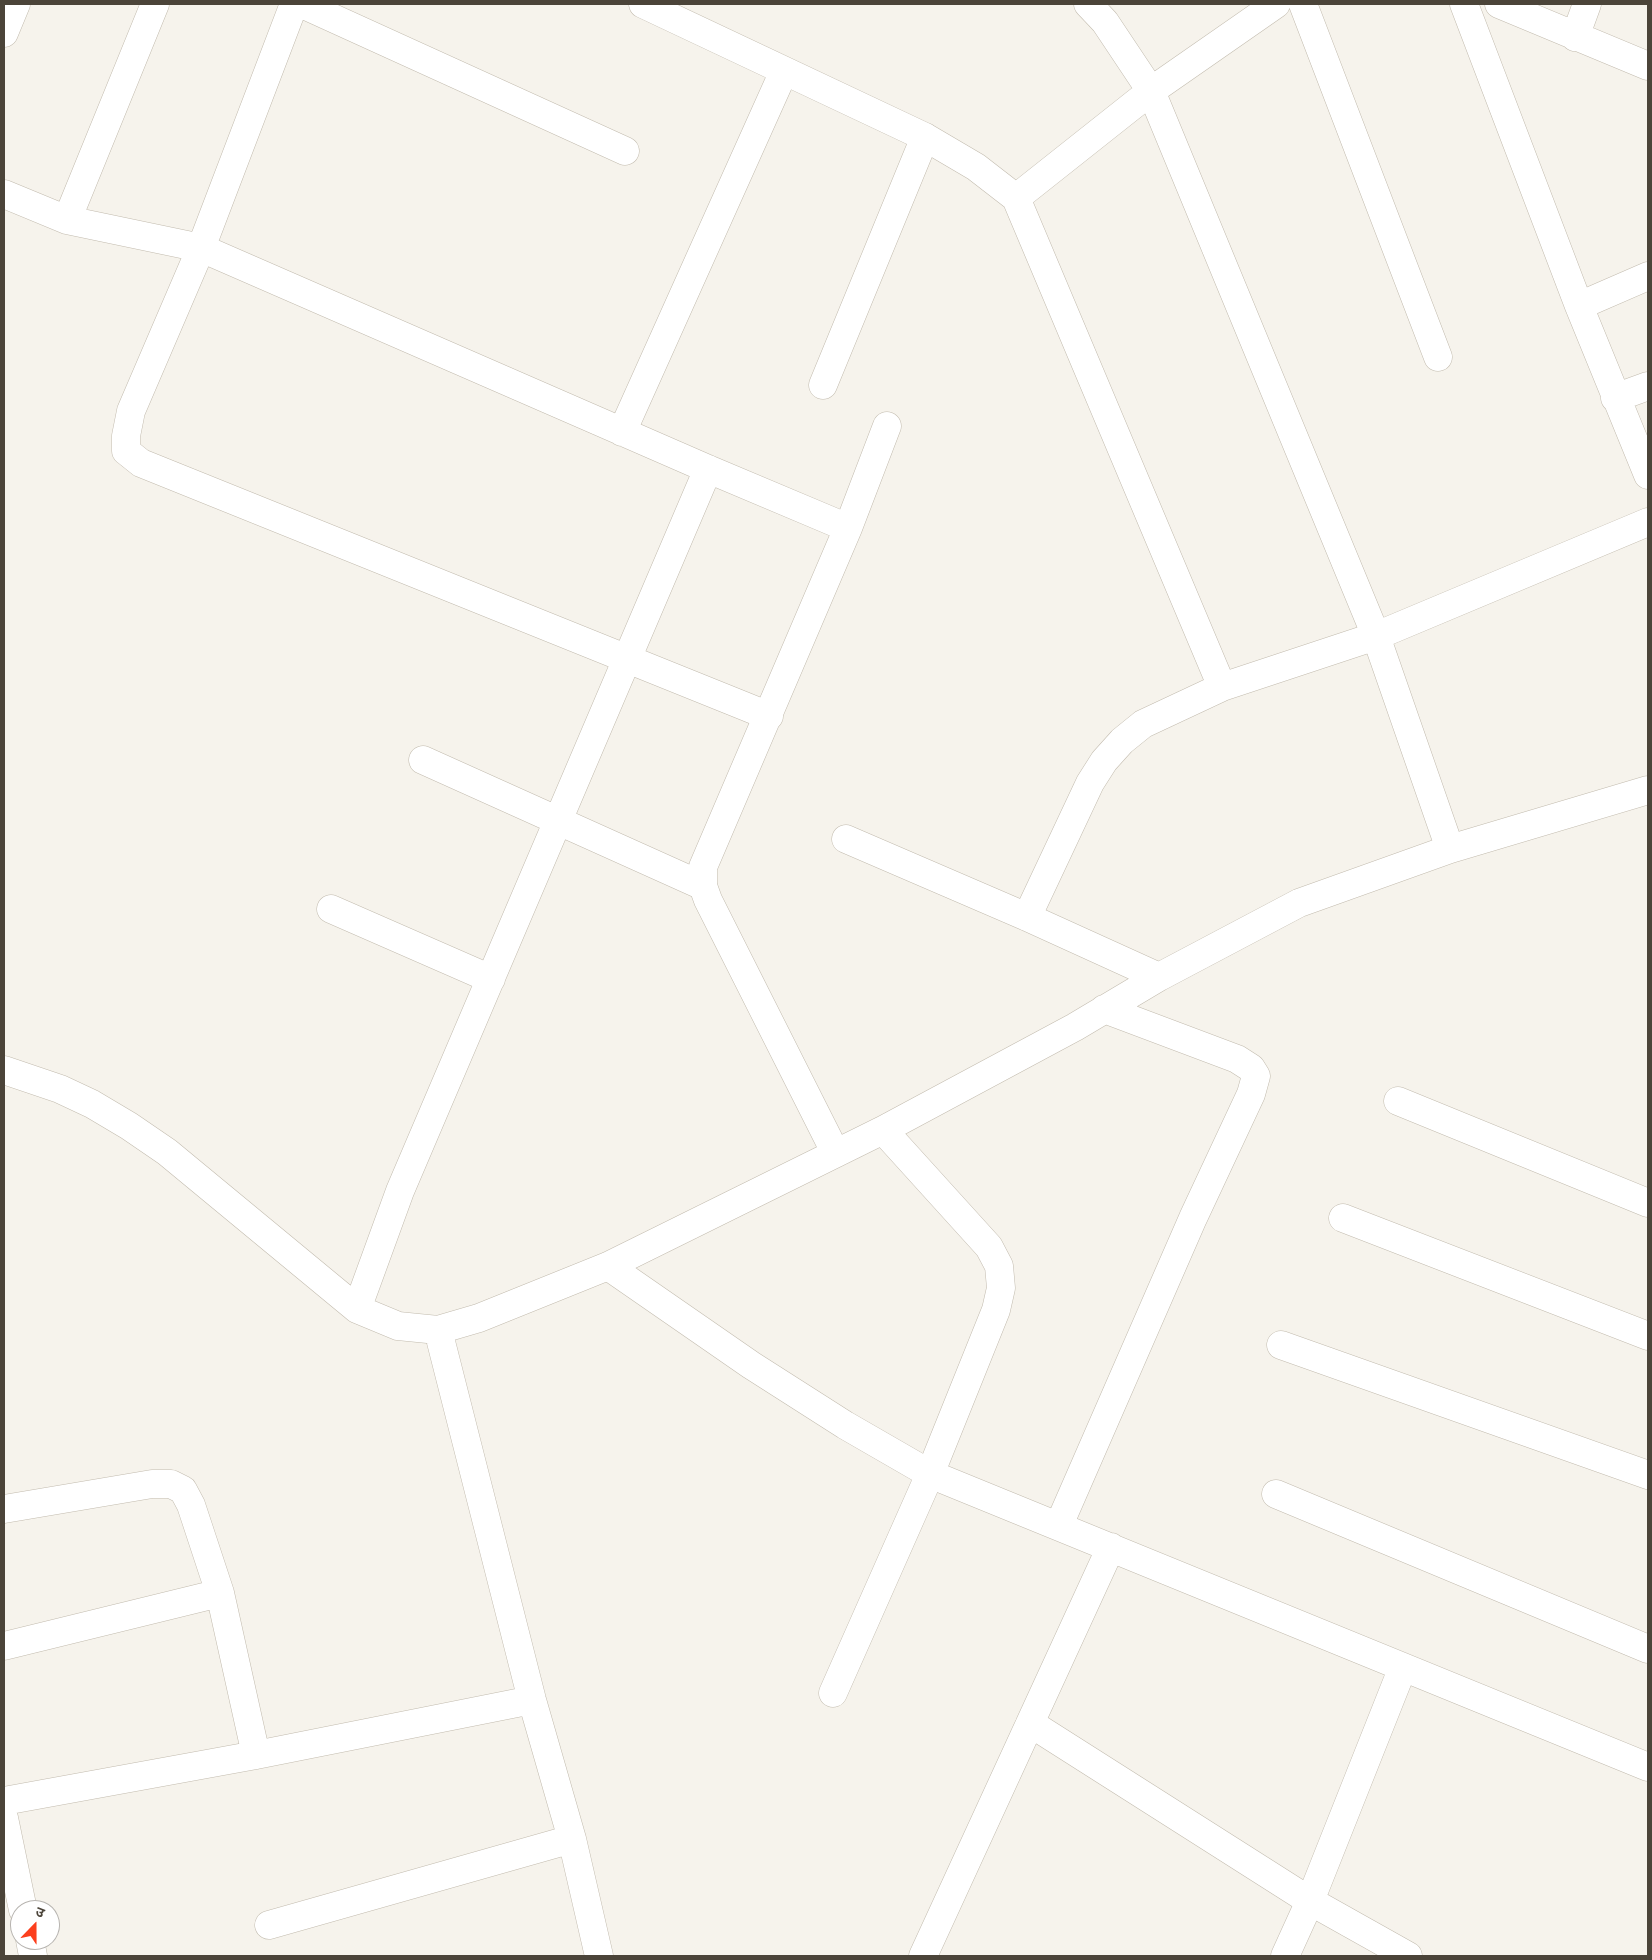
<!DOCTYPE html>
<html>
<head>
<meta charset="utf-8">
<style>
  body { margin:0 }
  #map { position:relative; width:1652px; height:1960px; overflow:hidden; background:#f6f3ec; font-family:Roboto,"Noto Sans Devanagari",sans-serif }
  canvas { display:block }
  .frame { position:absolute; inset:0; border:5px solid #4b4439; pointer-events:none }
  .north { position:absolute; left:10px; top:1900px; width:50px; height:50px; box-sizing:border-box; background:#fff; border:1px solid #b7b4b0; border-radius:50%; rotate:22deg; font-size:14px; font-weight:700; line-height:20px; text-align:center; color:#4b4439 }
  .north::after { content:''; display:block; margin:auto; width:18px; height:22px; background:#fc3f1d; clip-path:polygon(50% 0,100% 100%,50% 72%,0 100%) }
</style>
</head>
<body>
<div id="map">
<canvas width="1652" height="1960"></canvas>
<div class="frame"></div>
<div class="north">उ</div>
</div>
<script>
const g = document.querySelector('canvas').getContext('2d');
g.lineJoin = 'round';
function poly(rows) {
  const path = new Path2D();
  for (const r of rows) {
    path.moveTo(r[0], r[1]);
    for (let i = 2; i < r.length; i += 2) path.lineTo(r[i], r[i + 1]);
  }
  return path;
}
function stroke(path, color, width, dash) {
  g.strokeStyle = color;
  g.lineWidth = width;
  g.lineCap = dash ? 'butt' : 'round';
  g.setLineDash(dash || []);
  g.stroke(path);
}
const minor = poly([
  [294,4,201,248,131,411,126,436,126,451,141,463,769,716],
  [302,4,625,151],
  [643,4,925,137,976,167,1016,198,1222,687],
  [1088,4,1105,22,1151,91,1376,636,1450,849],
  [1303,4,1438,357],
  [1464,4,1579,306,1648,475],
  [1499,4,1648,66],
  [4,33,16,4],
  [1575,37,1587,4],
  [4,194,67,220,201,248,708,469,848,528],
  [1016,198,1151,91,1276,4],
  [67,220,155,4],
  [1579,306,1648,276],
  [823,385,925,137],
  [1615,398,1648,386],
  [622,432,784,71],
  [423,760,703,886],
  [846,839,1027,917,1159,977],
  [331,909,491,979],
  [1027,917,1090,783,1104,761,1122,741,1143,724,1222,687,1376,636,1648,522],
  [4,1070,60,1089,92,1104,129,1126,167,1152,357,1309,398,1326,438,1330,479,1318,608,1266,883,1130,1075,1027,1159,977,1299,903,1450,849,1648,790],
  [1398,1101,1648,1203],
  [835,1152,708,900,703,886,703,867,848,528,887,426],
  [1343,1218,1648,1336],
  [608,1266,751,1365,845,1425,930,1474,1648,1767],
  [357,1309,400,1191,708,469],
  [438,1330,532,1700,572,1839,599,1956],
  [1281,1345,1648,1475],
  [1276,1494,1648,1649],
  [4,1509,152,1484,171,1484,183,1490,191,1505,220,1593,256,1755],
  [1059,1525,1193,1218,1251,1094,1256,1076,1251,1068,1237,1059,1104,1009],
  [4,1646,220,1593],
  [833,1693,930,1474,996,1310,1001,1288,999,1266,989,1247,883,1130],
  [1030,1723,1310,1901,1408,1956],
  [4,1801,256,1755,532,1700],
  [4,1818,23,1910],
  [269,1925,572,1839],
  [30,1940,33,1956],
  [923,1956,1111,1547],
  [1285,1956,1310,1901,1403,1667]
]);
stroke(minor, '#c2bbae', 29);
stroke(minor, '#fff', 28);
</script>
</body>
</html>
